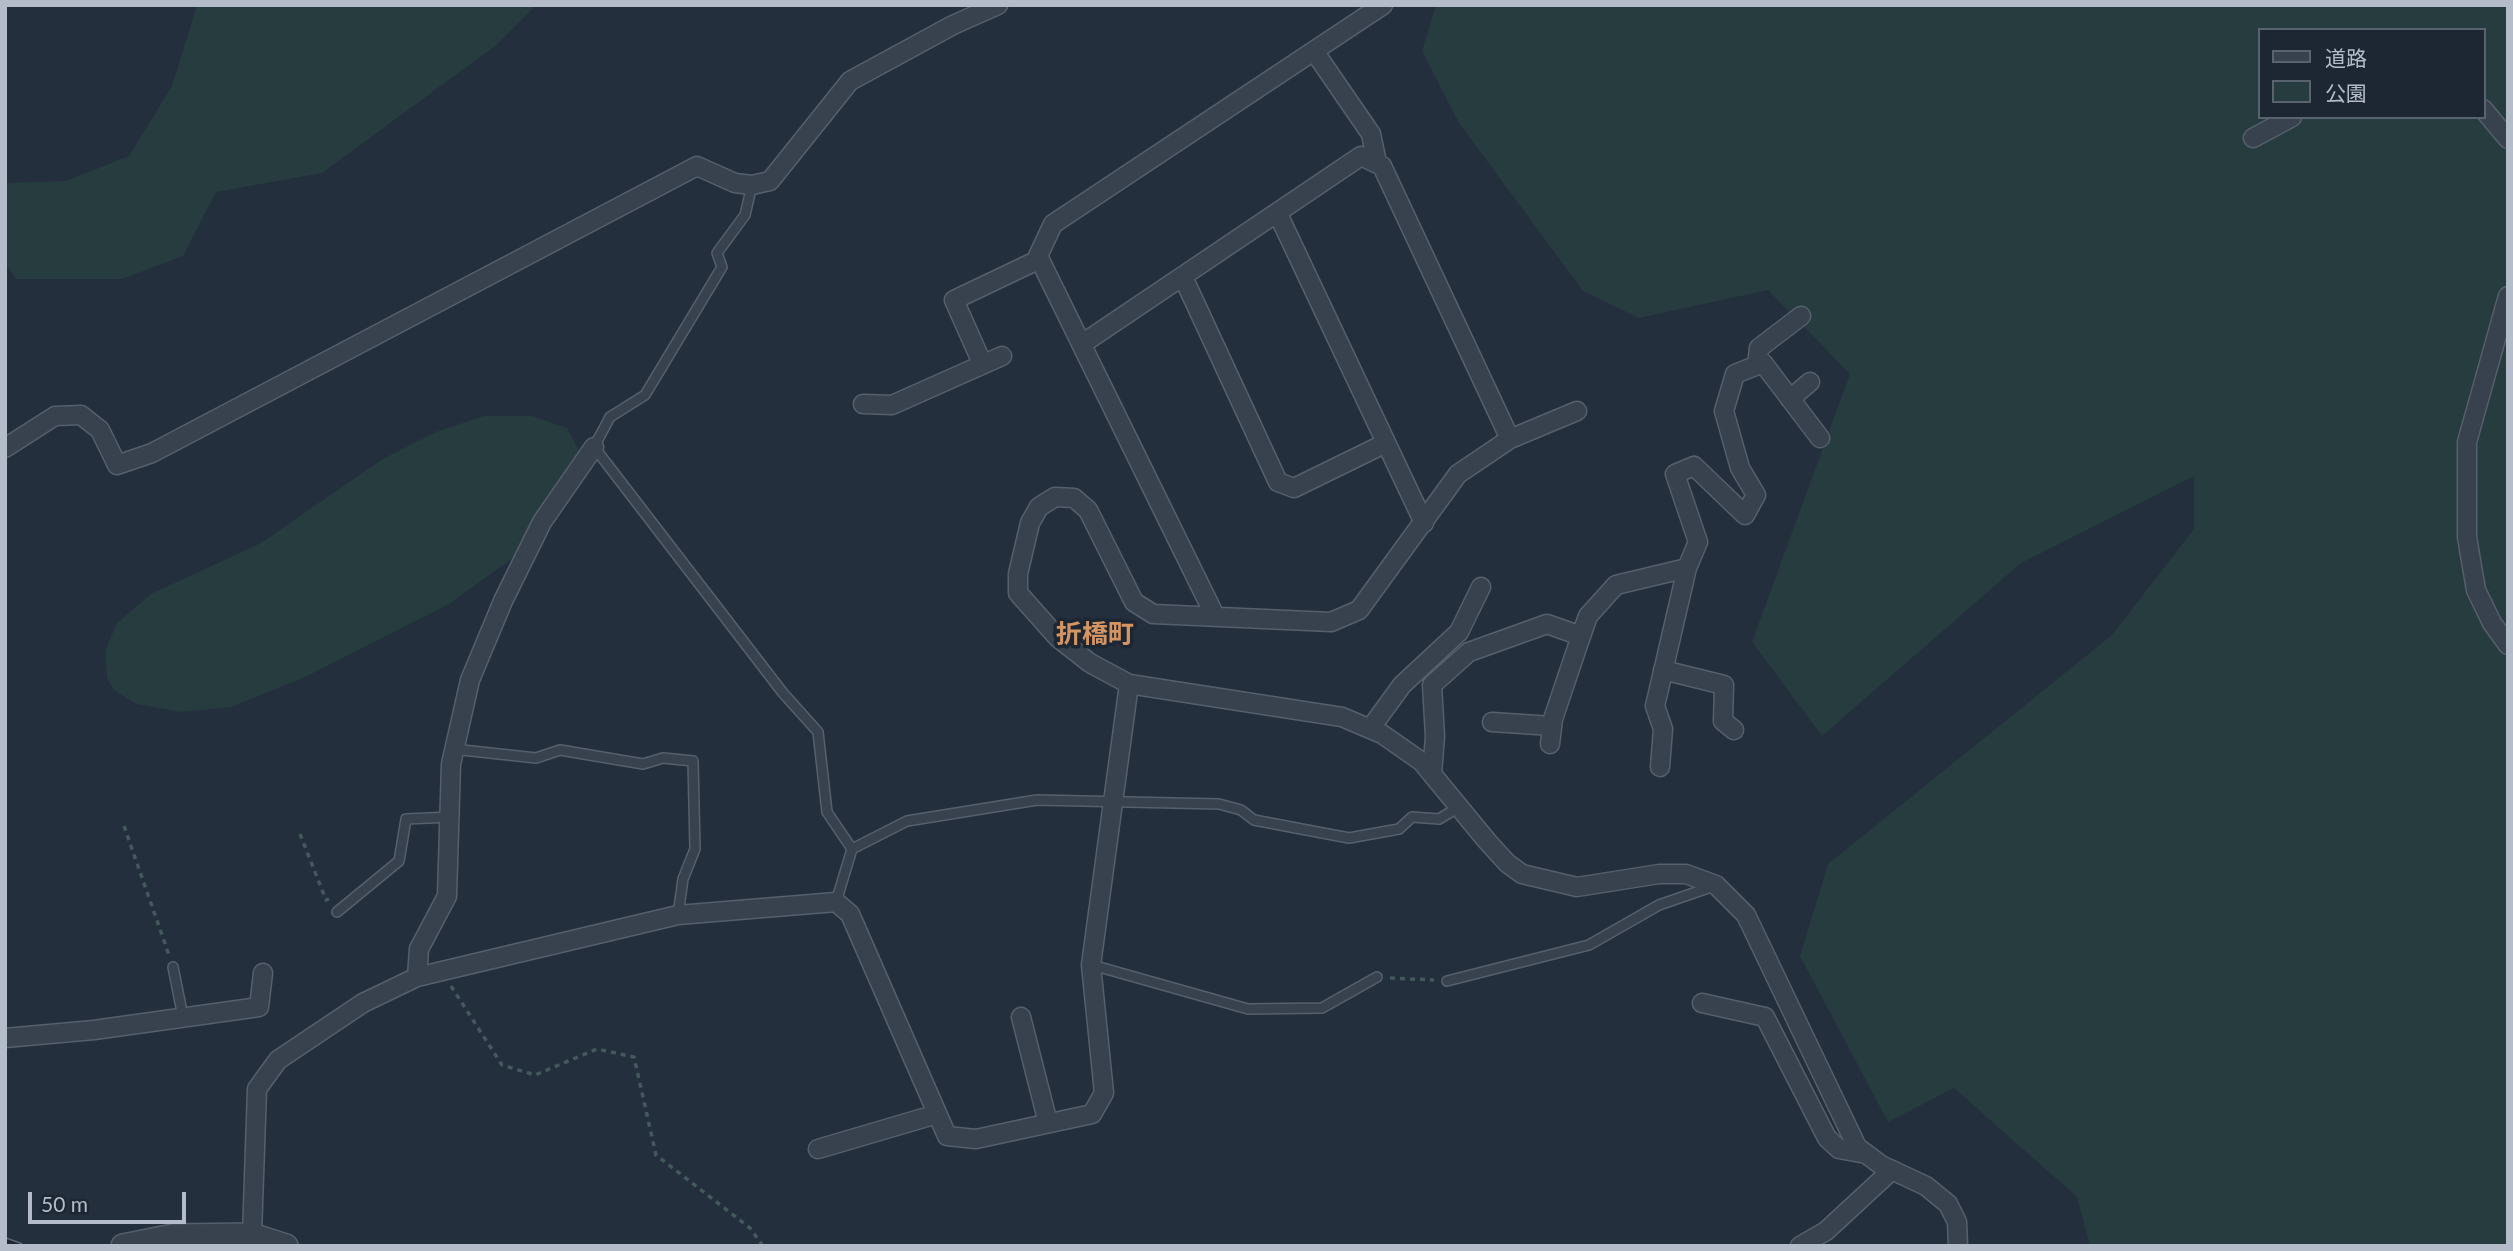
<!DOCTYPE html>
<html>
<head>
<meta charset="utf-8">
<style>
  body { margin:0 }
  #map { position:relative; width:2513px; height:1251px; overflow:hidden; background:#242f3e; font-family:Lato,"Noto Sans JP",sans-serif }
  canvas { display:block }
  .frame { position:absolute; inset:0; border:7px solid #b4bcc9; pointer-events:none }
  .legend { position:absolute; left:2258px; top:28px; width:228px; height:91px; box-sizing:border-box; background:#1d2633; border:2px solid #59626f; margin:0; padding:9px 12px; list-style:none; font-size:21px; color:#b4bcc9 }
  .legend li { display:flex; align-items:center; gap:14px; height:35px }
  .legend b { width:35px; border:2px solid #59626f }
  .scale { position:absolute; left:28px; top:1192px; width:158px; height:32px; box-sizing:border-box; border:4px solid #b4bcc9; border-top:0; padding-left:9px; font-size:21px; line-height:24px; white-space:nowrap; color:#b4bcc9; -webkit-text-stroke:5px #1d2633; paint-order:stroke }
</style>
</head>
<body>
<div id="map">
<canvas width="2513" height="1251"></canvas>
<div class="frame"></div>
<ul class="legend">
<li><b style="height:9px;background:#38414e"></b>道路</li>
<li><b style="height:19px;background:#263c3f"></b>公園</li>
</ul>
<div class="scale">50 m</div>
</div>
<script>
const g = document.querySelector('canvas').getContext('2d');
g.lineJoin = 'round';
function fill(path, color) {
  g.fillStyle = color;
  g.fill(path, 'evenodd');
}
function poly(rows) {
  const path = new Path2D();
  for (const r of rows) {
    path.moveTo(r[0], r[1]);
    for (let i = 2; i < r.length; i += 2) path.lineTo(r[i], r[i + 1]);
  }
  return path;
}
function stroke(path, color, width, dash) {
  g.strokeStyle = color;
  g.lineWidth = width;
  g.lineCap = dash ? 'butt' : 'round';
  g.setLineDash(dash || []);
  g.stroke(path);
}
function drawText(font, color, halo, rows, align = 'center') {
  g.font = font + ' Lato,"Noto Sans JP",sans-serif';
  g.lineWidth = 7;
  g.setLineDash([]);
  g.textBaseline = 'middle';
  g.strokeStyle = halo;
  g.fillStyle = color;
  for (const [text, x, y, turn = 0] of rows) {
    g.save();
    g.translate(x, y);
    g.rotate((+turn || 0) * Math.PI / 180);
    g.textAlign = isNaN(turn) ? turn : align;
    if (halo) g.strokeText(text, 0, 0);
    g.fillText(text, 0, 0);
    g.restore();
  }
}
fill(poly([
  [197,5,536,5,495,46,322,173,216,192,183,256,122,279,16,279,5,263,5,183,66,181,129,156,172,86],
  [1436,5,2508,5,2508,1246,2090,1246,2077,1197,1954,1088,1888,1122,1800,956,1828,864,2112,635,2194,529,2194,476,2021,563,1822,736,1752,642,1850,374,1768,290,1639,318,1583,291,1459,123,1422,51],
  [2259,30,2483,30,2483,117,2259,117],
  [484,416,532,416,567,428,579,450,579,478,557,514,514,557,449,604,305,677,231,707,181,712,136,704,114,690,107,678,105,651,117,623,151,594,261,543,381,460,436,432]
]), '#263c3f');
const service = poly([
  [752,185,745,215,717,253,722,267,645,395,610,417,594,447,783,693,818,732,827,812,852,849],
  [453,749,536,758,560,750,643,764,663,758,693,761,695,849,683,879,678,915],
  [836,902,852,849,907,821,1037,800,1219,804,1241,810,1254,820,1349,838,1399,829,1412,817,1439,819,1459,807],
  [337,912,399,861,406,819,451,817],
  [1092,965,1248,1009,1322,1008,1377,977],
  [173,967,183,1017],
  [1447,981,1589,945,1659,905,1714,886]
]);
const minor = poly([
  [1314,51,1371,134,1377,163],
  [2483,109,2508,139],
  [2253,138,2292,117],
  [1278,214,1424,523],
  [1183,277,1278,482,1294,488,1386,443],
  [2508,296,2467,442,2467,537,2476,590,2492,623,2508,645],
  [1082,344,1361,156,1382,166,1510,439,1458,474,1359,610,1331,622,1153,614,1134,602,1088,510,1074,498,1055,497,1039,507,1030,523,1018,574,1018,593,1058,638,1090,663,1129,684,1342,717,1382,734,1422,762,1487,841,1507,863,1522,874,1577,887,1659,874,1686,874,1716,885,1746,915,1857,1147,1881,1165,1926,1186,1948,1204,1957,1222,1958,1246],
  [982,363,954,300,1040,259],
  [1757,365,1759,348,1801,316],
  [1790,399,1810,382],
  [863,404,892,405,1002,356],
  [1510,439,1577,411],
  [5,448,55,416,81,415,100,430,117,465,152,453,697,166,735,183,752,185,770,181,850,81,953,25,998,5],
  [1687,568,1698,542,1675,474,1694,466,1745,515,1756,495,1740,468,1724,411,1735,374,1763,363,1820,438],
  [1215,616,1038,256,1053,224,1383,5],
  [1581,636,1588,616,1616,585,1687,568,1655,706,1663,729,1660,767],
  [1663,670,1724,685,1723,721,1734,730],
  [1492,722,1552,726],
  [1370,729,1402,685,1459,632,1481,587],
  [1432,774,1435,736,1432,685,1469,652,1547,624,1581,636,1553,719,1550,744],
  [417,977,419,949,447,896,451,764,470,680,503,601,542,522,594,447],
  [1702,1003,1765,1017,1827,1138,1839,1149,1866,1154],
  [1021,1017,1048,1123],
  [5,1038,94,1030,259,1007,263,973],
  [818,1149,937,1114],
  [252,1235,257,1089,278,1060,363,1003,417,977,678,915,836,902,850,914,947,1136,976,1139,1092,1114,1104,1093,1091,965,1129,684],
  [1800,1246,1826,1231,1892,1170]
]);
const tertiary = poly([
  [123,1246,173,1236,252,1235,286,1246]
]);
stroke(service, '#565f6c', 12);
stroke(minor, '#565f6c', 21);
stroke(tertiary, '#565f6c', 26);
stroke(poly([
  [124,826,169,955],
  [300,834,326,900,329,899],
  [1390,978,1434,980],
  [451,986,502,1065,535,1075,597,1049,634,1057,656,1155,750,1228,763,1246]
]), '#44595c', 3.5, [5, 5]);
stroke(service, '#38414e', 9);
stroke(minor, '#38414e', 18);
stroke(tertiary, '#38414e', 23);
const rail = poly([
  [5,1241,19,1246]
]);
stroke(rail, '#5a6575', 8);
stroke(rail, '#1d2633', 5, [16]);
drawText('bold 26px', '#d59563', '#1d2633', [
  ["折橋町",1095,635]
]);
</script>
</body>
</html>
